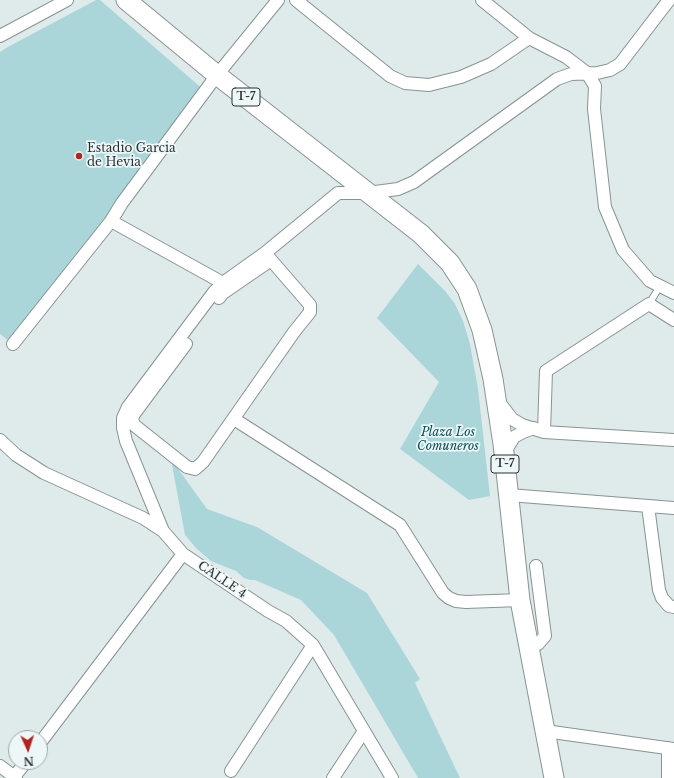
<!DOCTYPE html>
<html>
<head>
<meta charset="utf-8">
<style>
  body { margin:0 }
  #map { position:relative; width:674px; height:778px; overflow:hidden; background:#dfeaeb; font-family:"Libre Baskerville",serif }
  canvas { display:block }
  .north { position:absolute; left:8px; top:730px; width:40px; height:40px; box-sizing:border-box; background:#edf7f8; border:1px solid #a0a8a8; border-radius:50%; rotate:177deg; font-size:11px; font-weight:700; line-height:16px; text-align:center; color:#2d3131 }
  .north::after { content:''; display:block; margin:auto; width:14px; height:18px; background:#b3231e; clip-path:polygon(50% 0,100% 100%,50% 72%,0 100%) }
</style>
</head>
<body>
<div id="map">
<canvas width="674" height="778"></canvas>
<div class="north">N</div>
</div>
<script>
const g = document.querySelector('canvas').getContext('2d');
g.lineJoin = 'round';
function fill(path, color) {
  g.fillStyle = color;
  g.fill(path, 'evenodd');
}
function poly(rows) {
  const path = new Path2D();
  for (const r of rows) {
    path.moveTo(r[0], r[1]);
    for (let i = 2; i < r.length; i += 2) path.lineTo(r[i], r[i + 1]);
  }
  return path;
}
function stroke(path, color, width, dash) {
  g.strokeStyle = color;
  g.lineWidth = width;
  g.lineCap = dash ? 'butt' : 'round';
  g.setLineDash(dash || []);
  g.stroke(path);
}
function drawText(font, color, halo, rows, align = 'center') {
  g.font = font + ' "Libre Baskerville",serif';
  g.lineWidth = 3.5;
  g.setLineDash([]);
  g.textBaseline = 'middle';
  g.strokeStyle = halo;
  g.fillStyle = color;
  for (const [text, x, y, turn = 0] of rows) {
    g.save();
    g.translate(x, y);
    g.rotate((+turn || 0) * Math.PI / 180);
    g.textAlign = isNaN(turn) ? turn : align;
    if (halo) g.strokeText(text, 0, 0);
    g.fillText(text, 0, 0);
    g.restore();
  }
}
fill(poly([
  [96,0,100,0,205,91,13,344,0,334,0,52,6,48],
  [418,264,446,292,455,304,463,321,470,344,478,389,490,496,469,500,400,449,439,382,377,318],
  [171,459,207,509,257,527,367,593,420,679,415,683,460,778,418,778,334,635,301,600,255,580,250,580,244,578,236,571,211,561,197,549,185,535]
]), '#aad6da');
const lane = poly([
  [649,304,660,286]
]);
const street = poly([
  [296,0,390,76,405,83,429,85,461,77,491,64,529,38],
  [482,0,529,38,566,57,587,73,595,86,594,109,605,207,623,250,650,281,674,293],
  [0,36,67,0],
  [111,221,223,283],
  [219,298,223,293,271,260],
  [13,344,111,221,122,203,217,75,278,0],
  [186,344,134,414,132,419,134,425,187,467,195,469,203,462,294,332,310,312,310,305,265,253],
  [499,402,512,419,522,425,544,432,674,440],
  [234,419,400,525,443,593,449,598,456,601,466,602,520,600],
  [544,432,546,371,649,304,674,320],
  [0,440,16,455,44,473,143,518,163,531,183,554,268,611,286,621,313,645,392,778],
  [504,453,514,437,523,432,534,428],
  [509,495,674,508],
  [648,506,659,590,662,598,669,606,674,607],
  [163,531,126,441,123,428,123,418,128,407,214,292,223,283,265,253,338,193,368,193,398,189,414,182,557,79,571,74,597,73,610,70,620,64,669,0],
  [530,647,538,644,545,636,536,566],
  [545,731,674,749],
  [40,743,183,554],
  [668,748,668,778],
  [0,766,16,778],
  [231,771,313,645],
  [13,778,26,762],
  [333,778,364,731]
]);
const primary = poly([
  [126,0,217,75,421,234,450,263,467,289,482,330,493,379,503,444,520,600,554,778]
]);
stroke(lane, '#899394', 8);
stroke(street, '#899394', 14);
stroke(primary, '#899394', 21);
stroke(lane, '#fff', 6);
stroke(street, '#fff', 12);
stroke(primary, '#fff', 19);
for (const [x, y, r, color] of [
  [79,156,4,"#b3231e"]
]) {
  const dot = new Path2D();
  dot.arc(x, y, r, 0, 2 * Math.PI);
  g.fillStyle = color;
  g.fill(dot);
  stroke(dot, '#edf7f8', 1.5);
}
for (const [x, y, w] of [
  [246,97,28],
  [505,464,28]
]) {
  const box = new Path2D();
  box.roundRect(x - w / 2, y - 9, w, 18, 3);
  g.fillStyle = '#edf7f8';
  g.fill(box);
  stroke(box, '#2d3131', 1);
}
drawText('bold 11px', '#2d3131', null, [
  ["T-7",246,97],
  ["T-7",505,464]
]);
drawText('12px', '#2d3131', '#edf7f8', [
  ["Estadio Garcia",87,149],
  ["de Hevia",87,163]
], 'left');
drawText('italic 12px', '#094e54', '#edf7f8', [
  ["Plaza Los",448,433],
  ["Comuneros",448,447]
]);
drawText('12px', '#2d3131', '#edf7f8', [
  ["CALLE 4",222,580,34]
]);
</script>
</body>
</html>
